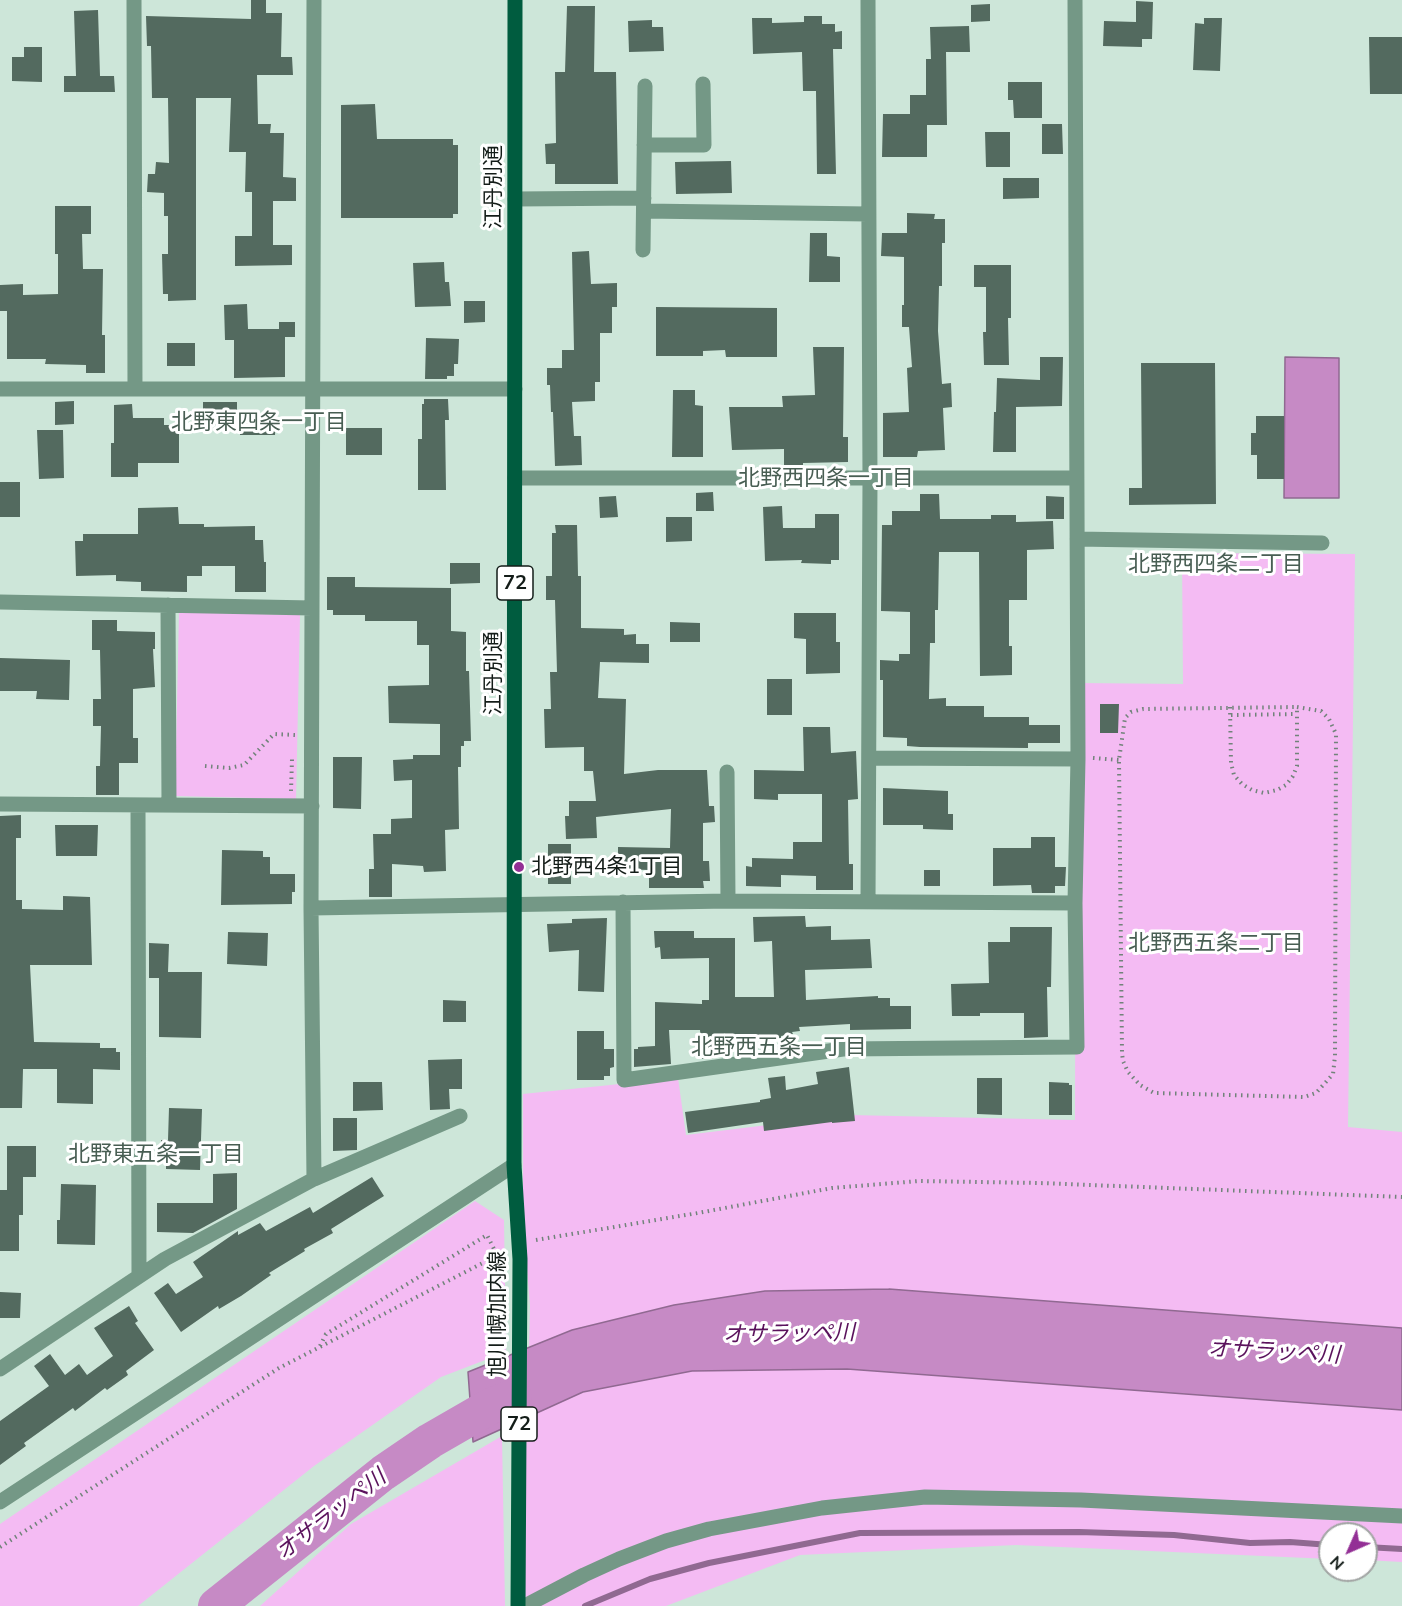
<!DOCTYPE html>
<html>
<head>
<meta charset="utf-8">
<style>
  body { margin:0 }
  #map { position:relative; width:1402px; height:1606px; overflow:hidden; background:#cde6d9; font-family:Mulish,sans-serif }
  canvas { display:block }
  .north { position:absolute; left:1318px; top:1522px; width:60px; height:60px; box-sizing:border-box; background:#fff; border:2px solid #a1a4a3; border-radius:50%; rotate:225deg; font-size:16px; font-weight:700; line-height:24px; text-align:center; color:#131c18 }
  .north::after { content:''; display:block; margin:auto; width:21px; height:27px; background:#932f95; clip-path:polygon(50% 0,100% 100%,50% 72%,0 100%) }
</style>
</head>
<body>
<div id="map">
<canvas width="1402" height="1606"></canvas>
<div class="north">N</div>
</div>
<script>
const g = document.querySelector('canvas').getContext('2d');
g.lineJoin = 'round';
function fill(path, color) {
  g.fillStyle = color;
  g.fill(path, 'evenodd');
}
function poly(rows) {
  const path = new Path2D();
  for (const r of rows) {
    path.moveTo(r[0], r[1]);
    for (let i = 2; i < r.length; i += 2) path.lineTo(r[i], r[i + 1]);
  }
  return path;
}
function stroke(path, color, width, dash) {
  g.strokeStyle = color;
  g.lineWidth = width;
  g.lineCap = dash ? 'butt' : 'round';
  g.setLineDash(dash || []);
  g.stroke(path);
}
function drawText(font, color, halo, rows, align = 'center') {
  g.font = font + ' Mulish,"Noto Sans JP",sans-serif';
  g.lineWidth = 6;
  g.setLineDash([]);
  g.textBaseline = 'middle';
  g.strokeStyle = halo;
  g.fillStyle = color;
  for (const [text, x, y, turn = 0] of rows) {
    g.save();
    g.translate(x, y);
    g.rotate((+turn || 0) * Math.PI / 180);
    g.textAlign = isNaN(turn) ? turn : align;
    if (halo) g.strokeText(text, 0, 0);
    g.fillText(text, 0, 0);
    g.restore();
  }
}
fill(poly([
  [1182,553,1355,554,1348,1127,1402,1132,1402,1328,889,1289,572,1330,529,1347,530,1306,523,1217,523,1094,678,1078,686,1135,850,1115,1075,1120,1076,683,1183,684],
  [179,612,300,615,296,799,175,796],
  [475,1201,504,1220,506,1352,441,1377,314,1466,138,1606,0,1606,0,1524],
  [847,1369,1402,1410,1402,1562,1366,1560,1366,1534,1330,1534,1330,1559,1016,1545,800,1555,666,1606,522,1606,526,1418,583,1392,692,1371],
  [502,1436,505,1606,260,1606,351,1524]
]), '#f4bbf3');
const water = poly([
  [1285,357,1339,358,1339,498,1284,498,1285,357],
  [889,1289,1402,1328,1402,1410,847,1369,692,1371,583,1392,473,1442,468,1372,572,1330,674,1305,765,1291,889,1289]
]);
fill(water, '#c68ac5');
stroke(water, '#906991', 1.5);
stroke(poly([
  [1366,1547,1402,1549],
  [585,1606,650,1579,709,1563,860,1533,1079,1532,1174,1535,1250,1543,1290,1542,1330,1545]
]), '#906991', 6);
stroke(poly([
  [216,1606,383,1473,430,1441,489,1407,514,1397]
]), '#c68ac5', 36);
fill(poly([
  [251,0,266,0,266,13,282,13,281,57,292,57,293,75,257,75,258,124,271,124,270,133,284,133,283,177,296,178,296,201,273,201,273,245,292,245,292,265,235,266,235,236,252,236,252,192,245,192,246,152,229,152,231,98,196,98,196,300,168,301,168,294,163,294,162,254,168,254,168,216,164,216,164,193,147,192,148,174,155,174,156,162,169,163,168,98,152,98,151,46,147,46,146,16,251,19],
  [1136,1,1153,2,1152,39,1142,39,1142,47,1103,46,1104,21,1136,22],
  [990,4,990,21,971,22,971,5],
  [567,6,595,6,594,72,616,72,618,184,555,184,555,164,546,164,545,144,556,143,555,72,565,72],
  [98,10,100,76,114,76,115,92,64,92,64,76,76,76,74,11],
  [804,16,822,16,822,24,835,24,835,32,842,31,842,49,833,49,836,174,817,174,816,91,803,91,802,52,753,54,752,18,772,18,772,23,804,22],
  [1204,18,1222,18,1220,71,1193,70,1195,23,1204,24],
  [652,20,652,27,663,27,664,51,629,52,628,21],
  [969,26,970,52,946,52,947,125,927,125,927,157,882,157,883,114,910,114,910,95,926,95,926,59,931,59,930,27],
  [1369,37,1402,37,1402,94,1370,94],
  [24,47,42,47,42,82,12,81,12,57,24,57],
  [1008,82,1042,82,1042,118,1014,118,1013,100,1008,100],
  [375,104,377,139,453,139,453,145,458,145,458,214,453,214,453,218,341,218,341,105],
  [1042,124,1062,124,1063,154,1042,154],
  [985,132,1010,132,1010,167,986,167],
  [731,161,732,193,676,194,675,162],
  [1003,178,1039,178,1039,198,1003,199],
  [55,206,91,206,91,234,82,234,83,269,103,269,102,335,105,335,105,373,86,373,86,365,45,364,46,359,7,359,7,311,0,311,0,285,23,284,23,295,58,294,58,254,55,254],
  [907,213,935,214,934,219,945,219,945,243,942,243,942,286,939,286,938,331,942,384,951,383,952,407,943,408,945,450,918,451,917,457,883,457,883,413,909,412,907,368,912,367,909,327,902,327,902,305,904,305,904,257,881,256,882,233,907,233],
  [810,233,827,233,827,256,840,257,840,282,809,282],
  [589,251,591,284,617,283,617,307,612,307,612,333,600,333,600,382,595,382,595,401,572,402,574,436,581,436,582,465,555,466,553,412,551,412,550,385,547,385,547,368,562,368,562,350,574,350,572,252],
  [444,262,445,282,449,282,451,306,415,307,413,263],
  [974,265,1011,265,1011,318,1008,318,1009,365,984,365,983,332,986,332,986,287,974,287],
  [464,301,485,301,485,322,464,323],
  [247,304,248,329,279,329,279,322,295,322,295,337,285,337,285,377,234,378,234,340,225,340,224,305],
  [656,307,777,308,777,357,726,357,725,350,703,351,703,356,656,356],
  [426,338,459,339,458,364,454,364,454,376,447,376,447,379,425,379],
  [167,343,195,343,195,366,167,366],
  [813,347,844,347,843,437,848,437,848,462,803,463,803,468,784,468,784,449,732,450,729,407,783,407,782,396,815,395],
  [1040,357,1063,357,1062,406,1016,407,1016,452,993,452,994,412,996,412,997,378,1040,380],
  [1141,363,1215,363,1216,504,1129,505,1129,488,1142,488],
  [673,390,695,390,695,405,703,406,703,457,672,457],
  [424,399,448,399,449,420,445,420,446,490,418,490,418,439,422,439,422,404,424,404],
  [74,401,74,424,55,425,55,402],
  [203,402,237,402,237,425,203,425],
  [132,404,133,418,164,418,164,425,179,425,179,463,138,463,138,477,111,477,111,443,114,443,114,405],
  [241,413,276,414,275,435,240,435],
  [1256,416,1284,416,1284,479,1257,479,1257,455,1251,455,1251,433,1256,433],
  [346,428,382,428,382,455,346,455],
  [37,430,63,430,64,478,39,479],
  [0,482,20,482,20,517,0,517],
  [713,492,714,511,696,511,696,493],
  [920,494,939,494,940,519,991,519,991,515,1016,515,1016,522,1053,521,1054,549,1027,550,1027,600,1009,600,1009,646,1012,646,1012,675,980,676,979,552,939,552,938,610,935,610,935,643,930,643,929,699,946,698,946,706,984,706,984,717,1029,717,1029,725,1060,725,1060,743,1028,743,1028,748,920,747,907,746,907,738,883,737,883,680,880,680,880,660,899,661,899,654,910,654,910,612,881,611,882,525,892,525,892,511,920,511],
  [616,496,618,517,600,518,599,497],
  [1046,496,1064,497,1064,519,1046,519],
  [782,506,783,528,815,528,815,514,839,514,839,560,831,560,831,564,801,563,802,560,765,561,763,507],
  [178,507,179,524,204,524,204,527,255,526,255,540,263,540,264,562,266,562,266,592,235,592,235,566,202,566,202,576,187,576,187,592,141,591,141,582,116,581,116,575,76,576,75,541,83,541,83,534,138,534,138,508],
  [666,517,692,517,692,541,666,542],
  [555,525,577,525,578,576,581,576,581,628,624,629,624,635,636,634,636,644,649,644,649,663,600,662,598,698,626,699,624,774,658,770,707,770,709,806,714,806,715,822,703,823,703,861,709,861,710,881,703,881,704,888,649,888,649,870,618,869,618,847,670,848,671,809,596,817,597,838,566,839,565,816,569,816,569,801,596,801,593,771,584,771,584,747,545,748,544,709,551,709,550,672,557,672,555,600,546,600,546,576,552,576,552,533,556,533],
  [450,563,480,563,480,583,450,584],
  [327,577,355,577,355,587,451,588,451,631,466,632,466,671,469,671,471,741,464,741,464,746,461,746,461,767,458,767,459,829,445,830,446,871,424,872,423,866,392,864,392,897,369,897,369,869,374,869,373,834,391,834,391,819,412,818,412,780,394,781,393,760,413,759,413,755,440,755,440,724,389,723,388,686,429,685,429,645,417,645,417,621,365,621,365,615,333,615,333,610,327,610],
  [794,613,836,613,836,642,840,642,840,673,806,674,806,639,794,638],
  [92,620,117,620,117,631,155,632,155,649,153,649,155,687,133,689,133,738,138,738,138,763,119,763,119,795,96,795,96,766,100,766,101,726,93,726,93,699,101,699,100,650,92,650],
  [670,622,700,623,700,642,670,642],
  [0,658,70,660,69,700,36,699,37,691,0,691],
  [767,679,792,679,792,715,767,715],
  [1100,704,1119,704,1118,733,1100,733],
  [803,727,830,727,831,753,856,751,858,799,848,800,849,864,853,864,853,890,816,890,816,876,781,875,781,887,746,886,746,866,752,867,752,858,793,859,793,842,822,842,822,794,778,794,778,800,754,799,754,770,804,771],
  [333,757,362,757,361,809,333,808],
  [883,788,948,791,948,814,953,814,953,830,923,829,923,825,883,825],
  [21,815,21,838,16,838,16,900,22,900,22,909,63,910,63,896,90,897,92,965,30,965,34,1042,100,1043,100,1048,116,1048,116,1052,120,1052,120,1070,93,1069,93,1104,57,1103,57,1069,23,1069,22,1108,0,1108,0,816],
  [55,825,98,825,97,856,56,856],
  [1031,837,1055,837,1055,867,1066,867,1065,886,1055,886,1055,893,1032,893,1031,885,993,886,993,848,1031,848],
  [548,844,571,844,571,884,548,884],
  [222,850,263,851,263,857,270,857,270,874,295,874,295,892,292,892,292,904,221,905],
  [924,870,940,870,940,886,924,886],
  [805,916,806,927,831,926,831,940,870,939,872,968,805,970,806,1000,878,996,878,998,890,998,890,1006,911,1006,911,1029,850,1030,850,1024,799,1027,800,1031,792,1032,793,1034,781,1036,781,1038,722,1038,722,1056,702,1059,700,1030,669,1030,671,1064,634,1067,634,1049,638,1049,638,1047,655,1046,655,1002,702,1004,702,1000,709,1000,709,958,661,959,660,947,655,948,654,931,694,931,694,938,735,938,735,997,774,997,772,941,754,942,753,917],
  [607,918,604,992,578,991,579,950,549,952,547,924,572,923,572,919],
  [1010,927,1052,927,1051,987,1047,987,1048,1037,1024,1038,1024,1013,980,1013,980,1016,952,1016,951,984,989,983,988,942,1010,942],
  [228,932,268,933,267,966,227,964],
  [149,943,169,944,168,972,202,972,201,1038,159,1037,159,978,149,978],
  [443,1000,466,1001,466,1022,443,1022],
  [577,1031,604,1031,604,1049,614,1049,614,1067,610,1068,610,1076,604,1076,604,1080,577,1080],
  [462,1059,462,1089,449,1089,450,1109,430,1110,428,1060],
  [849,1067,855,1121,832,1123,832,1122,764,1131,763,1122,688,1133,685,1112,760,1102,760,1100,771,1098,768,1078,785,1076,786,1090,818,1084,816,1072],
  [977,1078,1002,1078,1002,1115,977,1114],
  [353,1082,382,1082,383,1110,353,1111],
  [1049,1082,1069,1083,1069,1085,1072,1085,1072,1115,1049,1115],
  [169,1108,202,1109,200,1170,166,1169,166,1157,161,1157,161,1140,168,1140],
  [333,1118,357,1118,357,1150,333,1151],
  [7,1146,36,1146,36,1177,23,1177,23,1215,19,1215,19,1251,0,1251,0,1190,7,1190],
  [237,1173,237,1209,193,1233,157,1232,157,1203,213,1203,213,1174],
  [372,1177,384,1196,331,1229,333,1233,304,1249,305,1251,269,1273,271,1275,241,1296,219,1309,218,1306,181,1332,154,1293,168,1283,176,1294,203,1277,193,1262,238,1231,238,1235,260,1223,266,1231,310,1207,313,1213],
  [61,1184,96,1185,95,1245,57,1244,57,1220,60,1220],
  [0,1292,21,1293,20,1318,0,1318],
  [129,1306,138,1321,135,1323,154,1350,126,1371,128,1375,107,1390,105,1388,75,1411,73,1408,24,1443,26,1446,0,1465,0,1421,49,1386,34,1366,50,1354,65,1375,79,1364,87,1375,113,1356,94,1328]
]), '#536a5f');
stroke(poly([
  [1230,707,1231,763,1234,775,1242,784,1252,790,1264,793,1277,790,1286,785,1293,776,1297,766,1297,707],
  [1297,707,1321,711,1329,719,1336,734,1335,1056,1333,1074,1316,1093,1304,1097,1154,1093,1140,1085,1128,1072,1123,1061,1122,1053,1119,760,1125,718,1131,712,1143,709,1297,707],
  [1231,715,1297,714],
  [1093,758,1119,760],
  [205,766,229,768,244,765,274,734,296,735],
  [291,791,292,759],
  [536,1240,698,1213,832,1188,919,1181,1039,1183,1402,1197],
  [320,1346,326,1334,487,1235,497,1255],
  [0,1547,279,1368,504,1252]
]), '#71837a', 4, [1.5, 4.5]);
stroke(poly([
  [134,0,135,389],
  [868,0,870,479,868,901],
  [644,145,704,145,703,84],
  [515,199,644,198],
  [644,211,868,214],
  [643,250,645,86],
  [0,389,515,389],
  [515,478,1075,478],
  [1077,539,1322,543],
  [0,602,312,608],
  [168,605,169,804],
  [869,758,1078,759],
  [727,772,728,901],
  [0,804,312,806],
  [138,805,139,1275],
  [623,902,624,1080,843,1049,1077,1047,1075,903,1078,759,1075,0],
  [311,908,728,901,1075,903],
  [314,1179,311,908,314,0],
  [0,1369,165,1259,314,1179,460,1116],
  [0,1502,514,1165],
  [525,1606,584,1575,619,1559,666,1541,709,1529,822,1508,925,1497,1081,1500,1402,1516]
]), '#749886', 15);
stroke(poly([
  [515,0,514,1165,520,1259,518,1606]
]), '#005c3f', 15);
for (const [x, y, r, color] of [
  [519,867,6,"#932f95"]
]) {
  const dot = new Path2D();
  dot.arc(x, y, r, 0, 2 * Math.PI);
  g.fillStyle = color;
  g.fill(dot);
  stroke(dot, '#fff', 2);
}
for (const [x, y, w] of [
  [515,583,36],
  [519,1424,36]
]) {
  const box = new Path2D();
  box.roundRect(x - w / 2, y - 17, w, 34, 4.5);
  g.fillStyle = '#fff';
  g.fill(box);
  stroke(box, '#131c18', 1.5);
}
drawText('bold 20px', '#131c18', null, [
  ["72",515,583],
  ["72",519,1424]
]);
drawText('21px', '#131c18', '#fff', [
  ["江丹別通",494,187,-90],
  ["江丹別通",494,673,-90],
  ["旭川幌加内線",498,1314,-90]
]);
drawText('21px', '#131c18', '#fff', [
  ["北野西4条1丁目",531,867]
], 'left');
drawText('22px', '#485e53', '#fff', [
  ["北野東四条一丁目",259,422],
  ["北野西四条一丁目",826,478],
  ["北野西四条二丁目",1216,564],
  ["北野西五条二丁目",1216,943],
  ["北野西五条一丁目",779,1047],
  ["北野東五条一丁目",156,1154]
]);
drawText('italic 22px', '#5a125c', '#fff', [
  ["オサラッペ川",789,1334,-1],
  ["オサラッペ川",1274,1352,3],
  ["オサラッペ川",331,1515,-38]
]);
</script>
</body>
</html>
